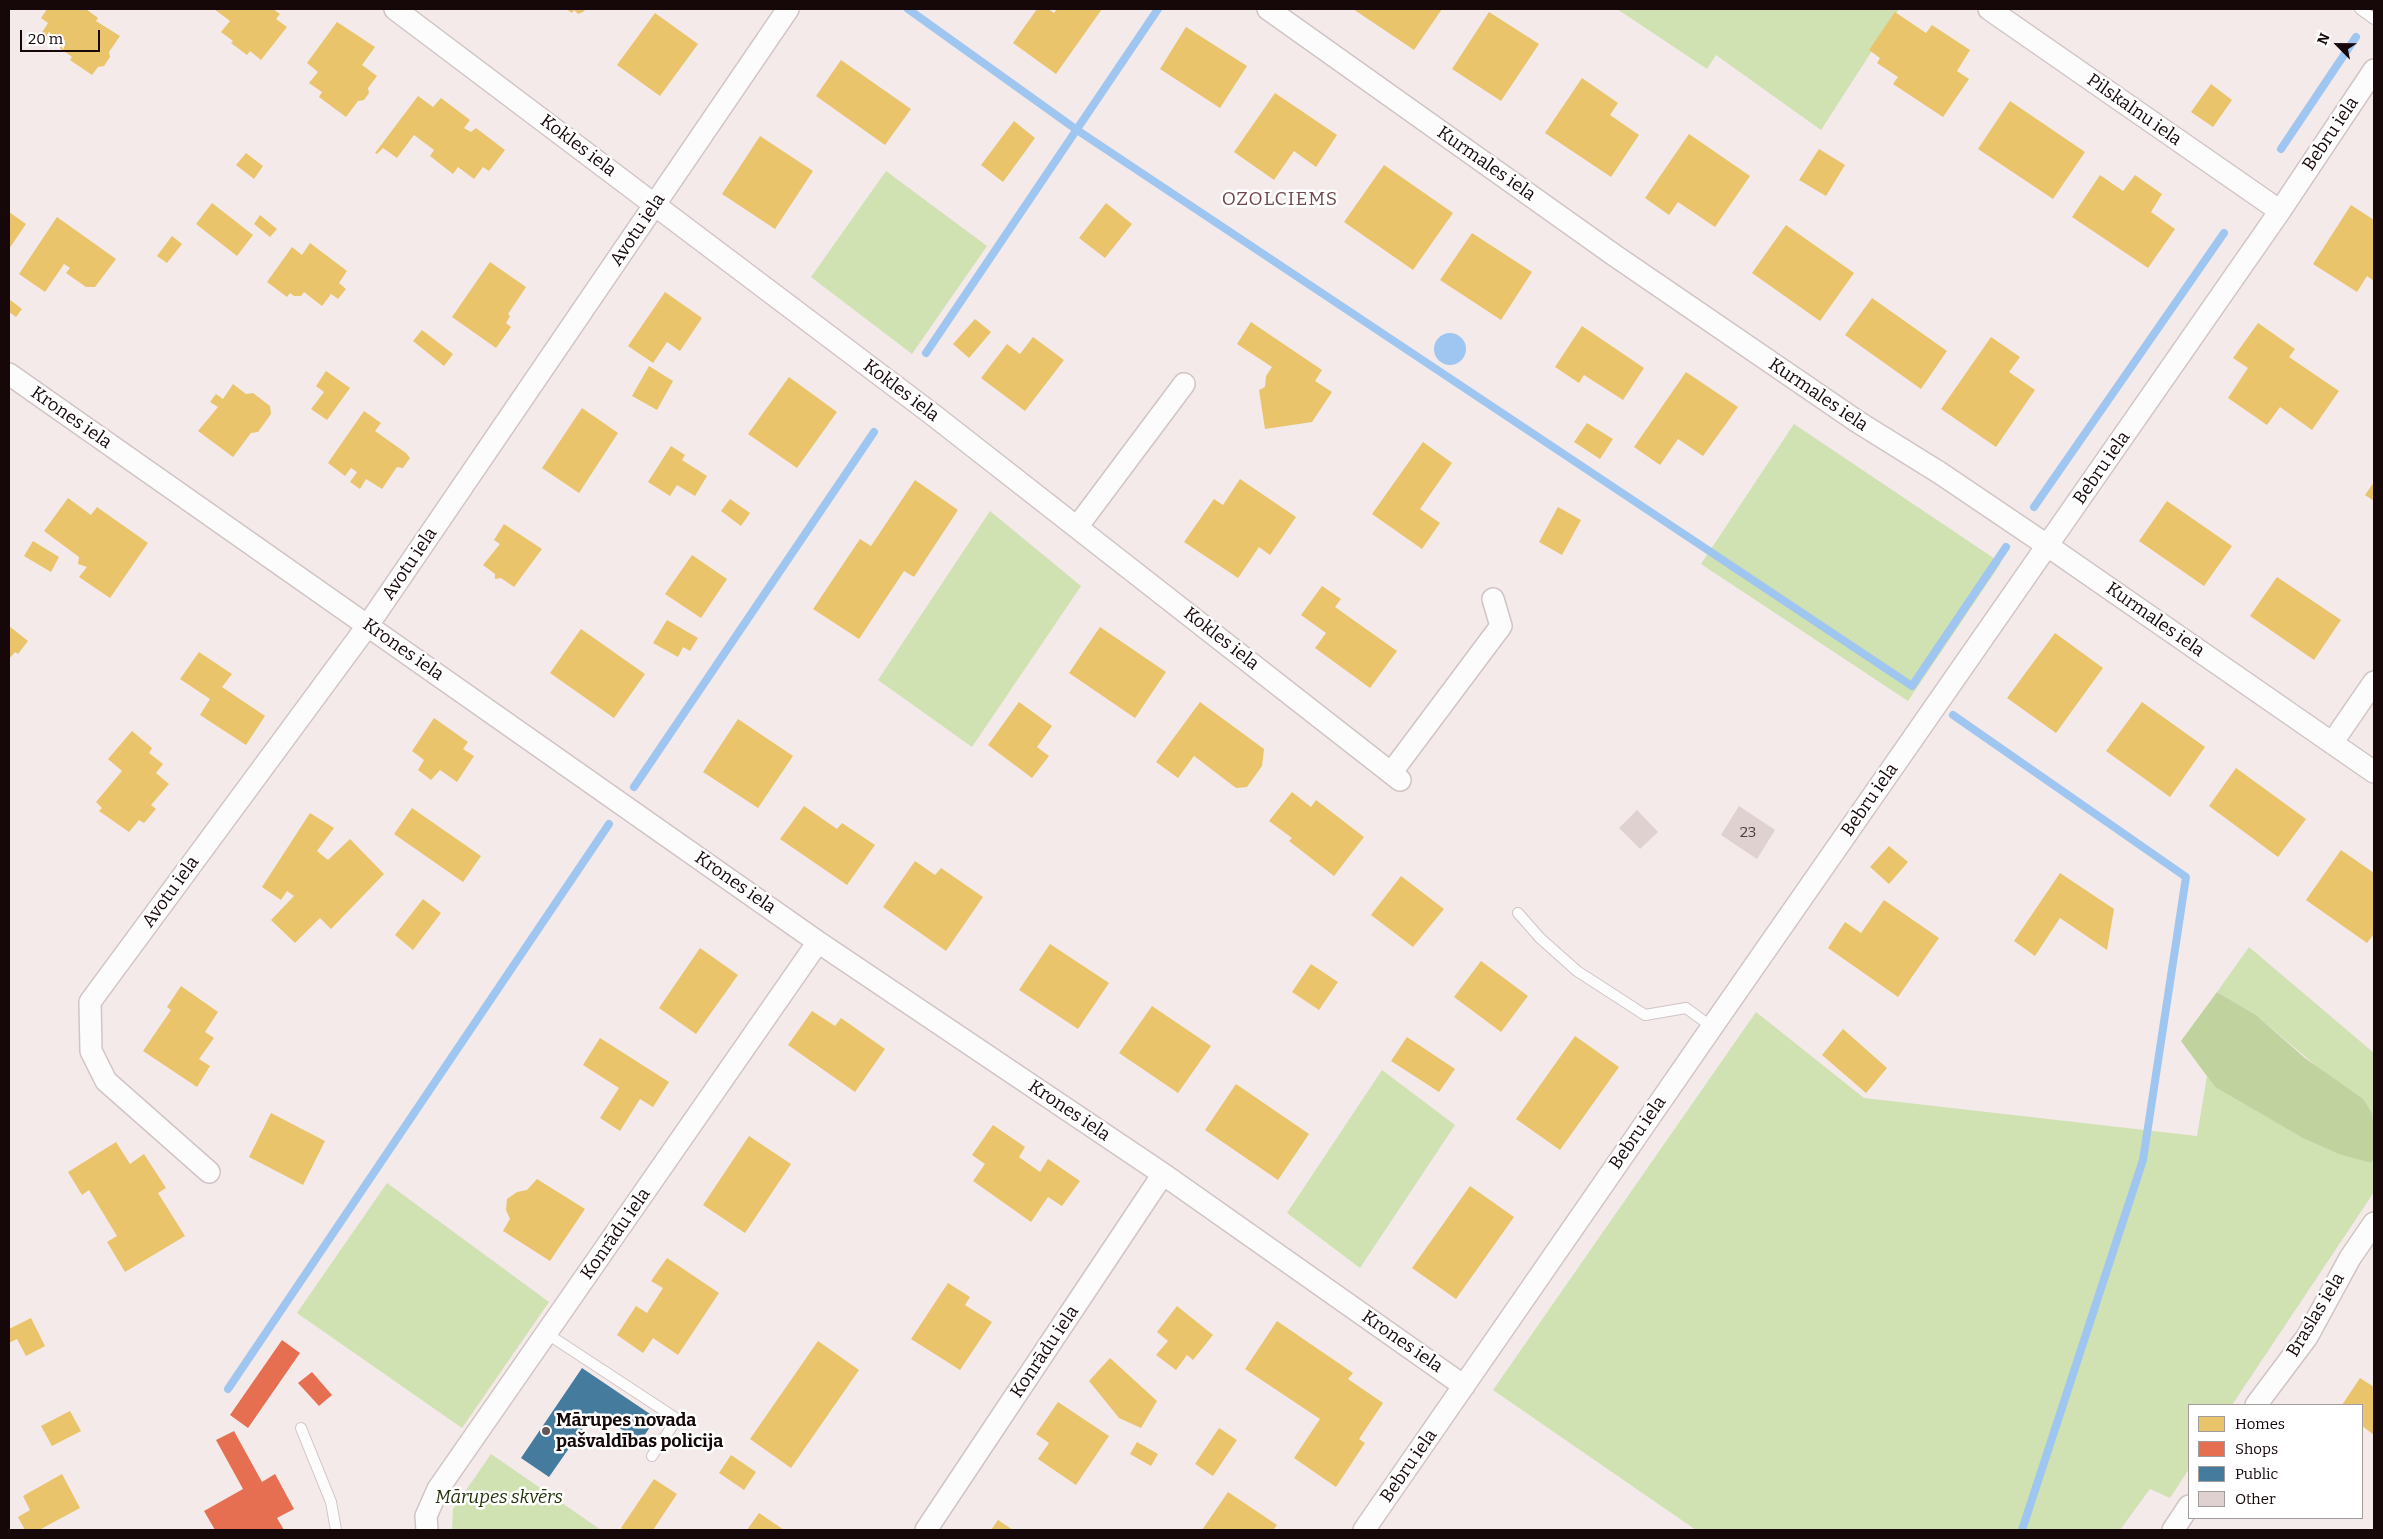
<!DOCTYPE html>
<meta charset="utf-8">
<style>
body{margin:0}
#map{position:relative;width:2383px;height:1539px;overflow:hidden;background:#f4eaea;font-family:Bitter,serif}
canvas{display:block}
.frame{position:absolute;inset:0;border:10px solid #160709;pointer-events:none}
.legend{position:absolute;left:2188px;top:1404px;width:175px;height:115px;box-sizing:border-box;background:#fff;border:1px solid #a29c9d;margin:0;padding:6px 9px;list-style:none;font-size:15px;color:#160709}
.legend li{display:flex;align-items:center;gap:10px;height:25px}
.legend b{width:25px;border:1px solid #a29c9d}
.north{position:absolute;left:2313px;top:20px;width:50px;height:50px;-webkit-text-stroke:4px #fff;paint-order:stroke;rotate:293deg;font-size:14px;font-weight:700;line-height:20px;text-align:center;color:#160709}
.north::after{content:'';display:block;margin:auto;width:18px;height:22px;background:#160709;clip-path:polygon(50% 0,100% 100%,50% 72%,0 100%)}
.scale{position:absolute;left:20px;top:30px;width:80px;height:22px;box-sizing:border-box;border:2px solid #160709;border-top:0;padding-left:6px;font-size:15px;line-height:18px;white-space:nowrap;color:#160709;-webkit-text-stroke:4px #fff;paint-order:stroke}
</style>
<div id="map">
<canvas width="2383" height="1539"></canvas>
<div class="frame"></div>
<ul class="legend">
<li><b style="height:14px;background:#e9c46a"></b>Homes</li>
<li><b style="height:14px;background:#e76f51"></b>Shops</li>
<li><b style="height:14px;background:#457b9d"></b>Public</li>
<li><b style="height:14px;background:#ded1cf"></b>Other</li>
</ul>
<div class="north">N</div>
<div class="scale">20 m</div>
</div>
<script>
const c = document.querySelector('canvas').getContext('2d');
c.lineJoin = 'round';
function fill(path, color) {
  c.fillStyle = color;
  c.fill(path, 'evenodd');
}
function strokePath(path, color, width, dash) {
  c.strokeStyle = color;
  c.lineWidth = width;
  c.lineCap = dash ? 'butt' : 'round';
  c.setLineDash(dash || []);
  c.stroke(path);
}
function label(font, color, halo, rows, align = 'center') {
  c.font = font + ' Bitter,serif';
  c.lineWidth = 5;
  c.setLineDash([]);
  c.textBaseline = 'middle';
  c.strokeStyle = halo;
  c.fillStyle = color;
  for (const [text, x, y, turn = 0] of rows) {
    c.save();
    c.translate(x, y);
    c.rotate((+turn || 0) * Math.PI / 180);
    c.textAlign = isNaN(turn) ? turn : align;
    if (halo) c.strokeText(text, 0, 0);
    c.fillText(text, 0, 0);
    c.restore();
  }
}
fill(new Path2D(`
 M 1617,9 L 1899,9 L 1821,130 L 1716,55 L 1707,69 Z
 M 886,171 L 987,246 L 912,354 L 811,277 Z
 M 1794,424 L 2001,563 L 1908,701 L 1701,564 Z
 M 990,511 L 1081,586 L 972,747 L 878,680 Z
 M 2249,947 L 2374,1053 L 2374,1129 L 2372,1113 L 2256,1015 L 2217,992 Z
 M 1756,1012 L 1864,1098 L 2197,1136 L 2207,1076 L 2215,1087 C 2269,1117 2311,1146 2371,1163 L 2374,1159 L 2374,1192 L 2232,1405 L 2189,1405 L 2189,1469 L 2170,1498 L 2150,1489 L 2120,1530 L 1696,1530 L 1493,1390 Z
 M 1382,1070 L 1455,1125 L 1360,1268 L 1287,1213 Z
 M 387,1183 L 549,1302 L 462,1428 L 297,1313 Z
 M 491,1454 L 601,1530 L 452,1530 L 453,1509 Z`), '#d0e1b2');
fill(new Path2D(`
 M 2217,992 L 2256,1015 L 2305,1058 L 2363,1099 L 2372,1113 L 2374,1129 L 2374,1159 L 2371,1163 L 2339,1154 L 2303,1138 L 2215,1087 L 2181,1041 Z`), '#c0d29e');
fill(new Path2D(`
 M1434 349a16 16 0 1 1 32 0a16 16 0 1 1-32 0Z`), '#9ec6f0');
fill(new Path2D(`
 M 47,9 L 86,9 L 98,18 L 96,21 L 120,36 L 109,52 L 110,57 L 104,66 L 98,67 L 92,75 L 70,60 L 72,57 L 41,34 L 48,23 L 41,18 Z
 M 214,9 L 273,9 L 280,14 L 276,19 L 287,27 L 261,60 L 250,51 L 247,55 L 231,43 L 233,41 L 221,32 L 230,21 Z
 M 566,9 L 586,9 L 583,12 L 578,14 L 574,10 L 572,13 Z
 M 1037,9 L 1048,9 L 1054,13 L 1057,9 L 1102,9 L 1056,74 L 1013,43 Z
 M 1353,9 L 1442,9 L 1414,50 Z
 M 1489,12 L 1539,44 L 1501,101 L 1452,69 Z
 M 1895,12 L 1926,33 L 1932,25 L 1970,50 L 1957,71 L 1969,79 L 1943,117 L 1893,84 L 1898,77 L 1877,63 L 1880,58 L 1869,50 Z
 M 655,13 L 698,44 L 660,96 L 617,65 Z
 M 337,22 L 375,47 L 362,65 L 377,76 L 368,88 L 369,93 L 364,100 L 358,101 L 346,117 L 319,97 L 322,92 L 309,83 L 318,72 L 307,63 Z
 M 1186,27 L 1247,66 L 1220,108 L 1160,69 Z
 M 841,60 L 911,109 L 885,145 L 816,96 Z
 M 1582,78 L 1618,103 L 1610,115 L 1639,135 L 1611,177 L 1545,133 Z
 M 2211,84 L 2232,100 L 2213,127 L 2191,112 Z
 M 1275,93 L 1337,135 L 1316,167 L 1294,151 L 1274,180 L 1234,152 Z
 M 418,96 L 433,107 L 441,98 L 470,120 L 464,128 L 471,132 L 476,128 L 505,150 L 489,171 L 483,167 L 474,179 L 458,167 L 453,174 L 430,156 L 434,150 L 414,135 L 397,158 L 383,148 L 377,154 L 375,153 Z
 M 2010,101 L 2085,152 L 2053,199 L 1978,149 Z
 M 1014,121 L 1035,138 L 1003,182 L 981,165 Z
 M 1689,134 L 1750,176 L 1715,227 L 1678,202 L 1669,215 L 1645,198 Z
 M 760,136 L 813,171 L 775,229 L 722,194 Z
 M 1819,149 L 1845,165 L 1826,196 L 1799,180 Z
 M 246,153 L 263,166 L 254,179 L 236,165 Z
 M 1384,165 L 1453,213 L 1413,270 L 1344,222 Z
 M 2100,175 L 2123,191 L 2135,175 L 2162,194 L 2151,212 L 2175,229 L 2148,268 L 2072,217 Z
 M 212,203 L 253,235 L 237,256 L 196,224 Z
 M 1106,203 L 1132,224 L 1105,258 L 1079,238 Z
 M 2351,205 L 2374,220 L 2374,281 L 2367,276 L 2357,292 L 2313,264 Z
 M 9,212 L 26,224 L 9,249 Z
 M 260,215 L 277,229 L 270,237 L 254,224 Z
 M 57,217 L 116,259 L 95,287 L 86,287 L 66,273 L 70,268 L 64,264 L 45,292 L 19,274 Z
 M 1786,225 L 1854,273 L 1820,321 L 1752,273 Z
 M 1472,233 L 1532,272 L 1501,320 L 1440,280 Z
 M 172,236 L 182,244 L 167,263 L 157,256 Z
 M 310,243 L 347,271 L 339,283 L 346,289 L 338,299 L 331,294 L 322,306 L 304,292 L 301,296 L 294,296 L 290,293 L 287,297 L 267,282 L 292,247 L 302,255 Z
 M 490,262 L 526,287 L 508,314 L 510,316 L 506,323 L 511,327 L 496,348 L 452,317 Z
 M 665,292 L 702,318 L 680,351 L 667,342 L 653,363 L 628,346 Z
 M 1872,298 L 1947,351 L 1921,389 L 1845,335 Z
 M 9,299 L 22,309 L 16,317 L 9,312 Z
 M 975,319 L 991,332 L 969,358 L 953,344 Z
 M 1251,322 L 1322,370 L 1315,381 L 1332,392 L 1312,422 L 1265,429 L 1259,390 L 1265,387 L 1266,376 L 1272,367 L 1237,344 Z
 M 2258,323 L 2295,349 L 2289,357 L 2339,391 L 2312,430 L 2280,407 L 2267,425 L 2228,398 L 2248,368 L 2233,358 Z
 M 1582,326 L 1644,368 L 1623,400 L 1584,375 L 1579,383 L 1555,367 Z
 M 422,330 L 453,354 L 444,366 L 413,341 Z
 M 1033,337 L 1064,360 L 1025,411 L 981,378 L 1007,344 L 1020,354 Z
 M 1991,337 L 2020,357 L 2009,372 L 2035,390 L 1996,447 L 1941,409 Z
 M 649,366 L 673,381 L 657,410 L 632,396 Z
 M 326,371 L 350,388 L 327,420 L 311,409 L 324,392 L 316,386 Z
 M 1686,372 L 1738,407 L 1703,456 L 1678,439 L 1660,465 L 1634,447 Z
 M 789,377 L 837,412 L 797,468 L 748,434 Z
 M 233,384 L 246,394 L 253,393 L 270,406 L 271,414 L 258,432 L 251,433 L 233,457 L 198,431 L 218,407 L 210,402 L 216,394 L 223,399 Z
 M 582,408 L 618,433 L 579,493 L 542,468 Z
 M 364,411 L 381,423 L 375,431 L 406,453 L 410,458 L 403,468 L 397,467 L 382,489 L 366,479 L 360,489 L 350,482 L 357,472 L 351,468 L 345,476 L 328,463 Z
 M 1587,423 L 1613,439 L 1600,459 L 1574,442 Z
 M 1423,442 L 1452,463 L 1420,509 L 1440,523 L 1422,549 L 1372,514 Z
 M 671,446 L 685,455 L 682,460 L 707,476 L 695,496 L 677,485 L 670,496 L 648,482 Z
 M 1240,479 L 1296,517 L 1270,555 L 1259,547 L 1238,578 L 1184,542 L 1214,499 L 1223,505 Z
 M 915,480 L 958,510 L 914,577 L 904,571 L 859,639 L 813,609 L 860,539 L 871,546 Z
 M 2374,482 L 2374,501 L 2365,495 Z
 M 68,498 L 91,515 L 97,507 L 148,543 L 110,598 L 79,577 L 87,567 L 78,564 L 79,557 L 44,531 Z
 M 730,499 L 750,513 L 741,526 L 721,511 Z
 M 2167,501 L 2232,546 L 2204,586 L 2139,541 Z
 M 1558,507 L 1581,520 L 1562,555 L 1539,542 Z
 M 504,524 L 542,549 L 514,587 L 501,578 L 495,579 L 495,574 L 483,565 L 500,544 L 494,540 Z
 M 33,541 L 59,557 L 51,572 L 24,556 Z
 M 692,555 L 727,579 L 701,618 L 665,594 Z
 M 2277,577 L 2341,620 L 2314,660 L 2250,616 Z
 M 1322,586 L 1341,599 L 1335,607 L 1397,651 L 1370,688 L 1315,648 L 1326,633 L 1301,615 Z
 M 667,620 L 698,638 L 690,651 L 683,647 L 678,657 L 653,643 Z
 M 9,626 L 28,641 L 18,654 L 15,652 L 9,659 Z
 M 1100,627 L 1166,672 L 1135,718 L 1069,673 Z
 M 581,629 L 645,674 L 614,718 L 550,673 Z
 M 2055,633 L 2103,668 L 2056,733 L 2007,698 Z
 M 199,652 L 232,674 L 222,687 L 265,716 L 246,745 L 200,715 L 210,699 L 180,679 Z
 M 1019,702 L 1052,726 L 1037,747 L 1049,756 L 1032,778 L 988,745 Z
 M 1200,702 L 1264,749 L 1262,766 L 1247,787 L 1236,788 L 1194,756 L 1178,778 L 1156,762 Z
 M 2142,702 L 2205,747 L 2170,797 L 2106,751 Z
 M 434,718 L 468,742 L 463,749 L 474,756 L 457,782 L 440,770 L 431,780 L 418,770 L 424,760 L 412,751 Z
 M 738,719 L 793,756 L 758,808 L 703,772 Z
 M 132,731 L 152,748 L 149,753 L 163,764 L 156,773 L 169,784 L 151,805 L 156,809 L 144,823 L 139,820 L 129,832 L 99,811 L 102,808 L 96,802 L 122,771 L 108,759 Z
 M 2236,768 L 2306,819 L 2278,857 L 2209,806 Z
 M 1292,792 L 1311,807 L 1316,800 L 1364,837 L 1334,876 L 1289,841 L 1292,838 L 1269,821 Z
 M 804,806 L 837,829 L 842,823 L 875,845 L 847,885 L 780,839 Z
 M 412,808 L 481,856 L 463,882 L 394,834 Z
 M 310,813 L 334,828 L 317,851 L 328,860 L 350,839 L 384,874 L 331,929 L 320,918 L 295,943 L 271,920 L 294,896 L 287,891 L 281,900 L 262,887 Z
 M 1889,846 L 1908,862 L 1889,884 L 1870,867 Z
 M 2341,850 L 2374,873 L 2374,934 L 2367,943 L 2306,900 Z
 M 915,861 L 935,875 L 941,868 L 983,897 L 946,951 L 883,907 Z
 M 2060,873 L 2114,909 L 2107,950 L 2060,918 L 2035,956 L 2014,941 Z
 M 1401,876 L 1444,909 L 1413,947 L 1371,915 Z
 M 423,899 L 441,913 L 413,950 L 395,935 Z
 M 1884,900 L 1939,938 L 1898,997 L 1828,948 L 1845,922 L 1861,933 Z
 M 1050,944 L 1109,983 L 1078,1029 L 1019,990 Z
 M 700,948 L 738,975 L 696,1034 L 659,1008 Z
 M 1481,961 L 1528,996 L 1501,1032 L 1454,997 Z
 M 1311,964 L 1338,982 L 1319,1010 L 1292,992 Z
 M 181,986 L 218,1012 L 205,1032 L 214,1038 L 199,1059 L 210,1066 L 197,1087 L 143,1051 L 171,1010 L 167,1007 Z
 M 1152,1006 L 1211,1046 L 1178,1093 L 1119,1053 Z
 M 812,1011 L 835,1026 L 841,1018 L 885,1049 L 855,1092 L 788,1045 Z
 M 1843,1029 L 1887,1068 L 1866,1093 L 1822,1055 Z
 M 1575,1036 L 1619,1067 L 1560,1150 L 1516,1119 Z
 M 1407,1037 L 1455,1069 L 1439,1092 L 1391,1061 Z
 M 600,1038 L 669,1082 L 653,1107 L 640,1099 L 620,1131 L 600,1118 L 619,1088 L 583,1065 Z
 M 1236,1084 L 1309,1134 L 1278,1180 L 1205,1130 Z
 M 271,1113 L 325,1141 L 303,1185 L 249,1157 Z
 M 993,1125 L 1025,1147 L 1019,1157 L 1040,1172 L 1048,1159 L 1080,1181 L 1062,1206 L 1048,1197 L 1031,1222 L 973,1181 L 985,1164 L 972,1155 Z
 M 749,1136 L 791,1164 L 745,1233 L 703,1205 Z
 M 116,1142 L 130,1164 L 144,1154 L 166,1188 L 158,1193 L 185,1236 L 125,1272 L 107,1242 L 117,1236 L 89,1190 L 82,1195 L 68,1172 Z
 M 537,1179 L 585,1209 L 550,1261 L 503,1231 L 510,1219 L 506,1210 L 507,1199 L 517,1192 L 527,1190 Z
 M 1470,1186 L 1514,1217 L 1456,1299 L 1412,1268 Z
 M 667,1258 L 719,1293 L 678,1355 L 653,1338 L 643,1353 L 617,1335 L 636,1306 L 647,1313 L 663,1288 L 651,1281 Z
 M 948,1283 L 970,1297 L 965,1305 L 992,1322 L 960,1370 L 911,1339 Z
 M 1177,1306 L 1213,1335 L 1193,1360 L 1187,1355 L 1176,1370 L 1156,1355 L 1168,1341 L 1157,1332 Z
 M 31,1318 L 45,1346 L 26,1356 L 17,1339 L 9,1343 L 9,1329 Z
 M 1277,1321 L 1353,1373 L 1348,1379 L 1383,1403 L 1359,1439 L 1365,1443 L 1336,1487 L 1294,1458 L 1320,1419 L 1245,1369 Z
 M 818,1341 L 859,1370 L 791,1468 L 750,1439 Z
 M 1110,1358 L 1157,1401 L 1141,1428 L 1119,1418 L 1089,1381 Z
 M 2360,1378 L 2374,1387 L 2374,1435 L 2362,1426 L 2362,1405 L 2342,1405 Z
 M 1058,1402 L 1109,1436 L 1076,1485 L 1038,1459 L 1049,1443 L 1036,1434 Z
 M 70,1411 L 81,1431 L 52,1446 L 41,1426 Z
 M 1219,1428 L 1237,1440 L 1213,1476 L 1195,1464 Z
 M 1137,1442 L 1158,1454 L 1151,1466 L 1130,1454 Z
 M 731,1455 L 756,1472 L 744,1490 L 719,1473 Z
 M 62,1474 L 80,1508 L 39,1530 L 25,1530 L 18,1517 L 30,1510 L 23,1496 Z
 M 654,1479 L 677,1494 L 653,1530 L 624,1530 L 621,1528 Z
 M 1228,1492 L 1277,1525 L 1273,1530 L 1202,1530 Z
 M 759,1513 L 784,1530 L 747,1530 Z
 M 998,1520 L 1013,1530 L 991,1530 Z`), '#e9c46a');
fill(new Path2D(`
 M 282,1340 L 300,1353 L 248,1428 L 230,1415 Z
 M 312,1372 L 332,1395 L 319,1406 L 298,1383 Z
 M 234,1431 L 262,1482 L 275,1474 L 294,1509 L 277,1518 L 284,1530 L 215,1530 L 204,1511 L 243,1489 L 216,1440 Z`), '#e76f51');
fill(new Path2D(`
 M 582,1368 L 656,1418 L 640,1442 L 595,1411 L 549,1477 L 521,1458 Z`), '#457b9d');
strokePath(new Path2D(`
 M 908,9 L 1077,130 L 1912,686 L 2006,547
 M 2281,149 L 2356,37
 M 926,353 L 1158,9
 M 2034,507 L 2224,233
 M 1953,715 L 2186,877 L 2143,1160 L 2022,1530
 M 634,787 L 874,432
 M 228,1389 L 609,824`), '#9ec6f0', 8);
fill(new Path2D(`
 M 1739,806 L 1775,830 L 1757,859 L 1721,835 Z
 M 1637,810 L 1658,832 L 1640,849 L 1619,828 Z`), '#ded1cf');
const lane = new Path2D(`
 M 2360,9 L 2374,19
 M 1518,913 L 1540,938 L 1577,971 L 1645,1015 L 1686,1008 L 1712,1027
 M 546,1333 L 677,1419 L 652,1456
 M 301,1428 L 331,1502 L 336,1530`);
const street = new Path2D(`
 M 395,9 L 932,414 L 1400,780
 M 1268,9 L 1614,255 L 1858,422 L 1940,473 L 2048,546 L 2374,772
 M 1989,9 L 2280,211
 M 9,374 L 818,942 L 1163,1174 L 1464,1386
 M 1077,527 L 1184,384
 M 2332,743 L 2374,682
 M 1391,773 L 1501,626 L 1493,599
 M 209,1172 L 106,1081 L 91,1051 L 90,1002 L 368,625 L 788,9
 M 2256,1405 L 2307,1337 L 2350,1258 L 2374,1223
 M 427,1530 L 426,1516 L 438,1489 L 818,942
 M 926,1530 L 1163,1174
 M 1364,1530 L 1712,1027 L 2280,211 L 2374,70
 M 2173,1530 L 2189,1506`);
strokePath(lane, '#d1c4c5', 12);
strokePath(street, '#d1c4c5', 24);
strokePath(lane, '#fdfcfc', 10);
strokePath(street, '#fdfcfc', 21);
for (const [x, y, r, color] of [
 [546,1431,5,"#645658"]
]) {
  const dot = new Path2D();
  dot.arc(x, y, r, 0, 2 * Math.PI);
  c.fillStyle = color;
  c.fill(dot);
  strokePath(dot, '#fff', 2);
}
label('15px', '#4b3d3e', null, [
 ["23",1748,833]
]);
label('18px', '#160709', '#fff', [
 ["Pilskalnu iela",2134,110,35],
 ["Bebru iela",2331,134,-56],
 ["Kokles iela",578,146,37],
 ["Kurmales iela",1486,164,35],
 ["Avotu iela",638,230,-56],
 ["Kokles iela",901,391,37],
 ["Kurmales iela",1818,395,34],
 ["Krones iela",71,418,35],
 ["Bebru iela",2102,468,-55],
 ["Avotu iela",410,564,-56],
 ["Kurmales iela",2155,620,35],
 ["Kokles iela",1221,639,38],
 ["Krones iela",403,650,35],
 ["Bebru iela",1870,800,-55],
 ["Krones iela",735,883,35],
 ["Avotu iela",171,892,-54],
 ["Krones iela",1069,1111,34],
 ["Bebru iela",1638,1133,-55],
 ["Konrādu iela",616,1234,-55],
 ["Braslas iela",2316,1315,-59],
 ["Krones iela",1402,1342,35],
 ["Konrādu iela",1045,1352,-56],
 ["Bebru iela",1409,1466,-55]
]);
label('bold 18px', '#160709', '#fff', [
 ["Mārupes novada",556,1421],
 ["pašvaldības policija",556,1442]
], 'left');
label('italic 18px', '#23330b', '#fff', [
 ["Mārupes skvērs",499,1498]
]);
c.letterSpacing = '1px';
label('19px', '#70484e', '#fff', [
 ["OZOLCIEMS",1280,200]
]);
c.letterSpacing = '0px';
</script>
